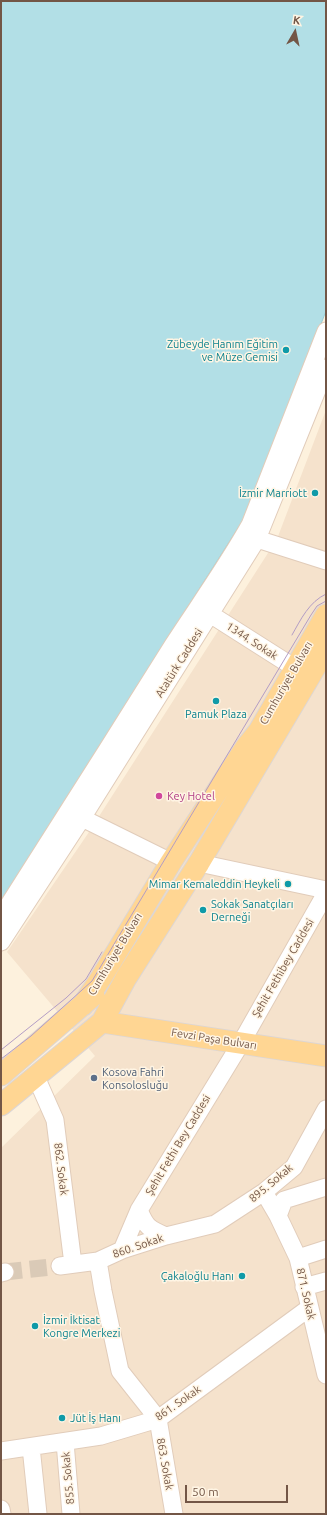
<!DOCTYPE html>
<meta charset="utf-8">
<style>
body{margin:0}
#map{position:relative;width:327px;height:1515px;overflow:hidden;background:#fdf1dd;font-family:Ubuntu,sans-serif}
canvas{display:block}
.frame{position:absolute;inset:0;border:2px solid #735646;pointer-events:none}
.north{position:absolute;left:275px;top:12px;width:40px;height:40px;-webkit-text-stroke:3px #fff5e4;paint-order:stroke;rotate:9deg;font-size:11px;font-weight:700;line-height:16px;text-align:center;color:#735646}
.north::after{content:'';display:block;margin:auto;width:14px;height:18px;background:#735646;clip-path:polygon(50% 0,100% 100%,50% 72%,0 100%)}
.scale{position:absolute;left:185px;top:1485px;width:103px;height:18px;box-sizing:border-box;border:2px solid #735646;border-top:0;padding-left:5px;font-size:12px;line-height:14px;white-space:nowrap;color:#735646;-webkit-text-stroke:3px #fff5e4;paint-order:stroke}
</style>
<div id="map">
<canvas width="327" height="1515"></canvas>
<div class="frame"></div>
<div class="north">K</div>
<div class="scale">50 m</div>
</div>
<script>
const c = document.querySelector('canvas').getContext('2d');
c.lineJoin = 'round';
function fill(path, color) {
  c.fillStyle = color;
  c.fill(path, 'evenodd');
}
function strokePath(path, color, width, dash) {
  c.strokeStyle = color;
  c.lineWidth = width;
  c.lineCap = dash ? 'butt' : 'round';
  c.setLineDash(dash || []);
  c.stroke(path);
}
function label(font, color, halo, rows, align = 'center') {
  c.font = font + ' Ubuntu,sans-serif';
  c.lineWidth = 3;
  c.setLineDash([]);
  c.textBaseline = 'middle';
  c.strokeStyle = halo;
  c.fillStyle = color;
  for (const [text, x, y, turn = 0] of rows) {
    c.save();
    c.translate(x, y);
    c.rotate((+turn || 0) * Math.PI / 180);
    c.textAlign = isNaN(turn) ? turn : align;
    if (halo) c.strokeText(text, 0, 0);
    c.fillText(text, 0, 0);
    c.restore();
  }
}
fill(new Path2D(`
 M 326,410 L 326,1514 L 1,1514 L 1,1148 L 95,1056 L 7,952 L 87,835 L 277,539 Z`), '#f5e2cc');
const water = new Path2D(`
 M 1,1 L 326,1 L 326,311 L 247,514 L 131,696 L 1,914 Z`);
fill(water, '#b2dfe6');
strokePath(water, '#98ced8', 1);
strokePath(new Path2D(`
 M 5,1272 L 60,1266`), '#dacab7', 17, [17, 8]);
const minor = new Path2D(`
 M 257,539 L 326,561
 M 210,614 L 295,668
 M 82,818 L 171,862
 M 199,863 L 326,890
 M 1,917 C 59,826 116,736 173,645 C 199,605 227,566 250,525 L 326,331
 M 1,942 L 82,818 L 257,539 L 326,368
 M 36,1077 L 55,1120 L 73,1264
 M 264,1192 L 278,1216 L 298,1258 L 326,1375
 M 139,1210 C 146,1227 149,1229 166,1236
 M 278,1216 L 284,1200 L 326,1187
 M 122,1250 L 139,1210 L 241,1043 L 326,893
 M 298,1258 L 326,1249
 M 98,1261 L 103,1291 L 120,1371 L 158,1419 L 174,1514
 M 60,1266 L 98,1261 L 122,1250 L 166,1236 L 215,1224 L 264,1192 L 294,1167 L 326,1109
 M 1,1273 L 5,1272
 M 304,1287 L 326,1281
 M 65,1442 L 71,1514
 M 31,1447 L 38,1514
 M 1,1451 L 101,1436 L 158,1419 L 309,1308
 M 1,1509 L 2,1514`);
const major = new Path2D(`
 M 83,1005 L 101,978 L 171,862 L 246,747 L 259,731 L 326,615
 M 102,1022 L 326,1056
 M 1,1075 L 94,995
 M 1,1105 L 102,1022 L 126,978 L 199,863 L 326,649`);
strokePath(minor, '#e1ccba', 19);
strokePath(major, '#ddd6d3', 23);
strokePath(minor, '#fff', 17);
strokePath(major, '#ffd693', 21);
strokePath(new Path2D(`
 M 292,635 C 301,619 309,602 326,594
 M 1,1050 L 66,998 L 86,979 L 102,952
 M 1,1059 L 31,1036 L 92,981 L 311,615 L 317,606 L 326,601`), '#b39dc5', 1);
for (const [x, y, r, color] of [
 [286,350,4,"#0f9aa8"],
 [315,493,4,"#0f9aa8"],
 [216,701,4,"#0f9aa8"],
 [159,796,4,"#d1479c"],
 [288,884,4,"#0f9aa8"],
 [203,910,4,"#0f9aa8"],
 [94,1078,4,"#5c6f8a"],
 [242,1276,4,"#0f9aa8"],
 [35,1326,4,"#0f9aa8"],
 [62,1418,4,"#0f9aa8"]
]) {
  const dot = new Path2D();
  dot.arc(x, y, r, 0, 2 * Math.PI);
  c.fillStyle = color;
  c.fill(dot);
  strokePath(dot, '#fff5e4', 1.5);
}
label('11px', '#0d838f', '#fff5e4', [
 ["Zübeyde Hanım Eğitim",278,344],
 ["ve Müze Gemisi",278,357],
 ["İzmir Marriott",307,493],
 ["Pamuk Plaza",216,714,"center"],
 ["Mimar Kemaleddin Heykeli",280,884],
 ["Sokak Sanatçıları",211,904,"left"],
 ["Derneği",211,917,"left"],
 ["Çakaloğlu Hanı",234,1276],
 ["İzmir İktisat",43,1320,"left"],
 ["Kongre Merkezi",43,1333,"left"],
 ["Jüt İş Hanı",70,1418,"left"]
], 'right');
label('11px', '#735646', '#fff5e4', [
 ["1344. Sokak",252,641,33],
 ["Atatürk Caddesi",179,663,-58],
 ["Cumhuriyet Bulvarı",286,683,-60],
 ["Cumhuriyet Bulvarı",115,954,-59],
 ["Şehit Fethibey Caddesi",283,968,-60],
 ["Fevzi Paşa Bulvarı",214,1039,9],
 ["Şehit Fethi Bey Caddesi",178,1145,-59],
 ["862. Sokak",61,1169,83],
 ["895. Sokak",271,1183,-40],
 ["860. Sokak",138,1246,-19],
 ["871. Sokak",306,1294,77],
 ["861. Sokak",178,1403,-35],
 ["863. Sokak",165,1464,80],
 ["855. Sokak",68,1478,-95]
]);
label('11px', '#b23c85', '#fff5e4', [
 ["Key Hotel",167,796]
], 'left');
label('11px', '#4e5e75', '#fff5e4', [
 ["Kosova Fahri",102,1072],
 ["Konsolosluğu",102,1085]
], 'left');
</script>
